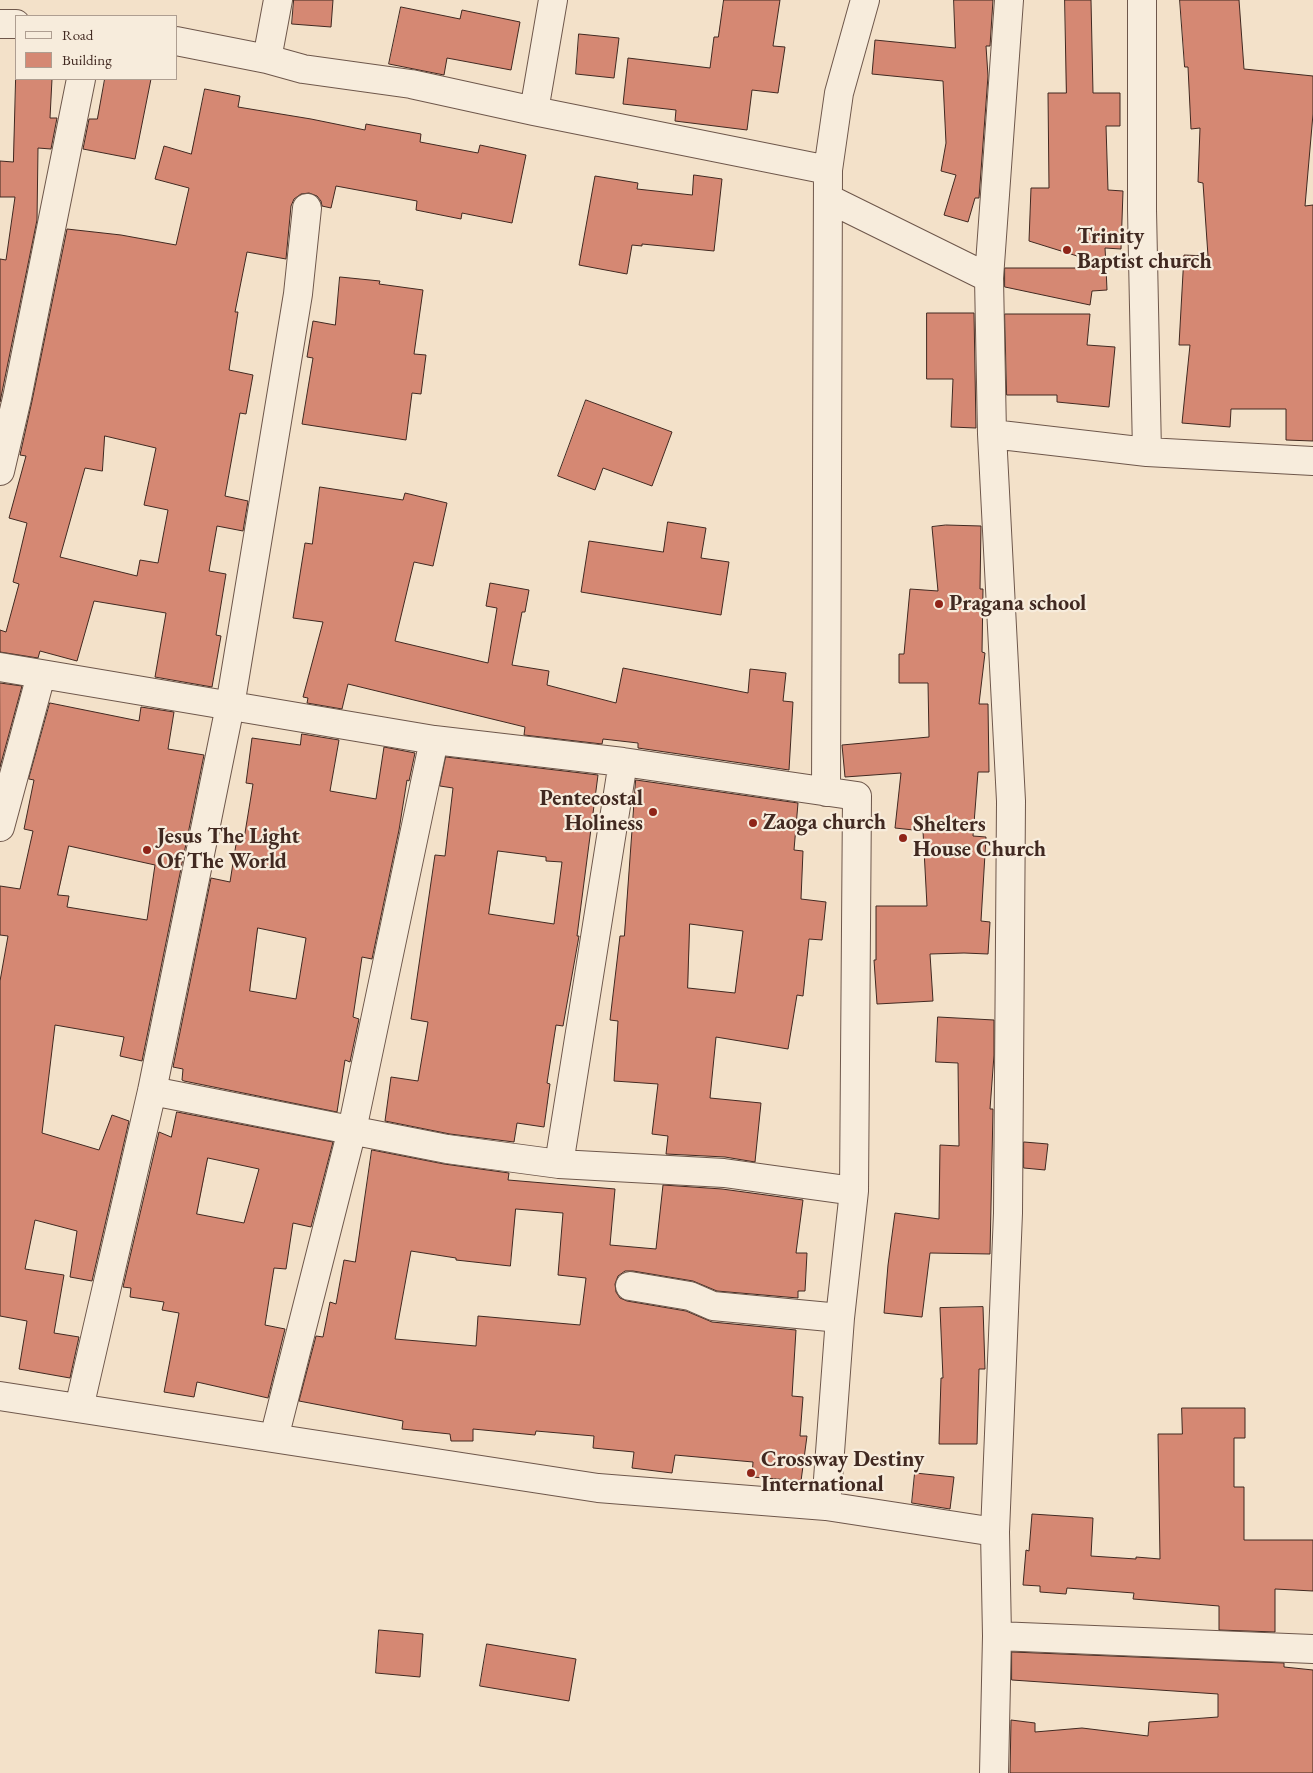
<!DOCTYPE html>
<style>
body{margin:0}
#map{position:relative;width:1313px;height:1773px;overflow:hidden;background:#f3e1c9;font-family:"EB Garamond",serif}
canvas{display:block}
.legend{position:absolute;left:15px;top:15px;width:162px;height:65px;box-sizing:border-box;background:#f7ecdc;border:1px solid #ae9e91;margin:0;padding:6px 9px;list-style:none;font-size:15px;color:#412921}
.legend li{display:flex;align-items:center;gap:10px;height:25px}
.legend b{width:25px;border:1px solid #ae9e91}
</style>
<div id="map">
<canvas width="1313" height="1773"></canvas>
<ul class="legend">
<li><b style="height:6px;background:#f7ecdc"></b>Road</li>
<li><b style="height:14px;background:#d58873"></b>Building</li>
</ul>
</div>
<script>
const c = document.querySelector('canvas').getContext('2d');
c.lineJoin = 'round';
function fill(path, color) {
  c.fillStyle = color;
  c.fill(path, 'evenodd');
}
function strokePath(path, color, width, dash) {
  c.strokeStyle = color;
  c.lineWidth = width;
  c.lineCap = dash ? 'butt' : 'round';
  c.setLineDash(dash || []);
  c.stroke(path);
}
function label(font, color, halo, rows, align = 'center') {
  c.font = font + ' "EB Garamond",serif';
  c.lineWidth = 4.5;
  c.setLineDash([]);
  c.textBaseline = 'middle';
  c.strokeStyle = halo;
  c.fillStyle = color;
  for (const [text, x, y, turn = 0] of rows) {
    c.save();
    c.translate(x, y);
    c.rotate((+turn || 0) * Math.PI / 180);
    c.textAlign = isNaN(turn) ? turn : align;
    if (halo) c.strokeText(text, 0, 0);
    c.fillText(text, 0, 0);
    c.restore();
  }
}
const building = new Path2D(`
 M 294,0 L 333,0 L 331,27 L 292,24 Z
 M 724,0 L 780,0 L 773,46 L 785,47 L 778,93 L 752,90 L 747,130 L 675,121 L 676,110 L 623,104 L 628,58 L 710,68 L 714,37 L 718,37 Z
 M 954,0 L 993,0 L 990,46 L 986,46 L 988,76 L 979,198 L 975,198 L 968,222 L 944,215 L 956,175 L 941,171 L 946,143 L 943,81 L 872,74 L 875,40 L 955,48 Z
 M 1065,0 L 1091,0 L 1093,93 L 1120,93 L 1120,126 L 1106,126 L 1108,190 L 1123,191 L 1121,249 L 1105,248 L 1106,265 L 1029,241 L 1031,188 L 1049,188 L 1048,93 L 1066,93 Z
 M 1180,0 L 1239,0 L 1244,69 L 1313,76 L 1313,114 L 1305,206 L 1313,205 L 1313,441 L 1286,440 L 1286,409 L 1231,409 L 1230,427 L 1182,423 L 1190,345 L 1179,345 L 1184,255 L 1208,256 L 1203,183 L 1198,182 L 1200,128 L 1191,129 L 1188,67 L 1185,67 Z
 M 401,7 L 460,19 L 462,10 L 520,22 L 511,70 L 447,58 L 444,75 L 389,64 Z
 M 579,34 L 619,38 L 614,78 L 576,74 Z
 M 16,79 L 52,79 L 50,118 L 57,118 L 51,149 L 38,148 L 37,220 L 0,402 L 0,259 L 6,260 L 15,197 L 0,197 L 0,161 L 13,162 Z
 M 105,79 L 151,79 L 135,159 L 83,149 L 89,119 L 97,119 Z
 M 205,89 L 240,96 L 238,107 L 311,119 L 365,130 L 366,124 L 421,134 L 420,142 L 478,153 L 480,145 L 526,155 L 512,223 L 462,213 L 461,219 L 416,210 L 417,201 L 336,186 L 331,208 L 322,206 L 321,201 L 317,196 L 309,193 L 301,194 L 294,199 L 291,206 L 286,259 L 247,252 L 235,312 L 238,312 L 229,370 L 253,375 L 246,414 L 240,413 L 225,496 L 248,501 L 243,531 L 217,526 L 209,571 L 226,574 L 216,635 L 221,636 L 212,687 L 155,677 L 166,613 L 94,601 L 77,661 L 40,651 L 38,658 L 0,652 L 0,630 L 6,632 L 19,584 L 13,582 L 27,523 L 9,518 L 26,456 L 20,455 L 32,401 L 67,229 L 121,235 L 176,245 L 189,188 L 155,179 L 164,146 L 191,154 ZM 105,436 L 156,448 L 144,505 L 168,510 L 158,563 L 140,560 L 137,576 L 60,557 L 85,468 L 102,471 Z
 M 694,175 L 722,179 L 714,251 L 642,244 L 642,246 L 632,245 L 627,274 L 579,265 L 595,176 L 638,183 L 637,189 L 692,195 Z
 M 1005,268 L 1106,268 L 1107,290 L 1092,291 L 1090,305 L 1005,287 Z
 M 340,277 L 380,281 L 379,284 L 423,290 L 414,354 L 426,355 L 421,394 L 412,393 L 406,440 L 302,424 L 313,358 L 307,357 L 313,321 L 335,325 Z
 M 927,313 L 974,313 L 976,428 L 951,427 L 953,379 L 927,379 Z
 M 1005,314 L 1090,314 L 1087,345 L 1115,347 L 1109,407 L 1057,402 L 1057,395 L 1007,395 Z
 M 586,400 L 672,432 L 652,486 L 603,468 L 595,490 L 558,476 Z
 M 320,487 L 403,500 L 405,493 L 447,503 L 433,566 L 414,562 L 395,641 L 488,663 L 497,608 L 486,606 L 490,583 L 529,590 L 525,612 L 522,612 L 512,665 L 549,671 L 547,685 L 616,703 L 623,668 L 748,693 L 750,669 L 786,673 L 783,701 L 793,702 L 789,770 L 638,748 L 638,743 L 603,739 L 602,744 L 524,735 L 525,727 L 348,684 L 342,709 L 307,703 L 308,698 L 303,697 L 323,622 L 293,618 L 305,543 L 312,544 Z
 M 668,522 L 706,528 L 701,558 L 729,562 L 721,615 L 581,592 L 589,541 L 663,552 Z
 M 946,525 L 981,526 L 980,589 L 983,589 L 982,652 L 985,653 L 979,704 L 988,704 L 989,772 L 978,772 L 973,836 L 986,837 L 981,921 L 990,922 L 988,954 L 964,953 L 930,954 L 933,1001 L 877,1004 L 874,960 L 876,960 L 876,906 L 927,906 L 923,831 L 895,828 L 901,773 L 845,777 L 842,745 L 929,737 L 928,683 L 899,683 L 899,654 L 904,654 L 910,589 L 938,591 L 932,527 Z
 M 0,683 L 22,686 L 0,767 Z
 M 50,703 L 139,721 L 141,707 L 174,712 L 168,749 L 204,755 L 142,1061 L 120,1056 L 124,1037 L 55,1025 L 42,1133 L 99,1150 L 112,1115 L 129,1121 L 92,1281 L 70,1277 L 77,1231 L 35,1220 L 25,1269 L 64,1275 L 54,1333 L 79,1337 L 70,1378 L 19,1369 L 27,1321 L 0,1316 L 0,981 L 8,936 L 0,935 L 0,886 L 20,889 L 33,831 L 24,829 L 34,780 L 29,779 ZM 69,846 L 155,865 L 147,920 L 67,907 L 69,896 L 58,895 Z
 M 302,734 L 339,740 L 330,791 L 376,799 L 384,747 L 415,753 L 409,781 L 407,780 L 399,830 L 372,959 L 362,957 L 353,1017 L 359,1019 L 350,1062 L 345,1060 L 337,1112 L 184,1081 L 182,1080 L 183,1069 L 173,1067 L 211,878 L 230,882 L 237,838 L 244,839 L 253,784 L 246,783 L 252,738 L 300,745 ZM 258,928 L 306,938 L 296,999 L 250,991 Z
 M 446,757 L 598,775 L 577,936 L 579,936 L 563,1026 L 556,1025 L 547,1083 L 550,1084 L 544,1127 L 517,1123 L 514,1142 L 450,1134 L 385,1121 L 391,1077 L 418,1081 L 428,1022 L 411,1019 L 435,855 L 445,856 L 453,788 L 440,786 ZM 498,851 L 546,857 L 546,861 L 562,862 L 554,924 L 489,914 Z
 M 636,780 L 798,803 L 794,850 L 803,851 L 801,899 L 826,902 L 822,940 L 809,939 L 803,996 L 797,995 L 788,1049 L 716,1037 L 710,1098 L 761,1103 L 755,1162 L 725,1157 L 666,1154 L 668,1136 L 652,1134 L 658,1084 L 614,1081 L 618,1021 L 610,1020 L 620,936 L 624,936 ZM 690,924 L 743,931 L 735,993 L 688,988 Z
 M 938,1017 L 994,1020 L 994,1055 L 990,1109 L 993,1109 L 990,1254 L 930,1253 L 922,1317 L 884,1313 L 888,1265 L 895,1213 L 939,1219 L 940,1145 L 959,1146 L 958,1063 L 936,1062 Z
 M 177,1112 L 333,1142 L 311,1227 L 293,1223 L 286,1269 L 274,1268 L 265,1325 L 285,1329 L 268,1398 L 197,1382 L 194,1397 L 164,1392 L 179,1313 L 162,1310 L 164,1302 L 130,1297 L 131,1288 L 123,1287 L 159,1132 L 171,1137 ZM 208,1158 L 259,1169 L 244,1223 L 197,1214 Z
 M 1024,1142 L 1048,1144 L 1045,1170 L 1024,1168 Z
 M 372,1150 L 444,1164 L 509,1173 L 508,1180 L 615,1189 L 610,1245 L 656,1249 L 663,1185 L 722,1189 L 803,1200 L 796,1253 L 807,1253 L 805,1291 L 798,1291 L 798,1298 L 717,1291 L 693,1281 L 633,1271 L 625,1271 L 618,1276 L 615,1284 L 616,1292 L 620,1298 L 627,1301 L 686,1311 L 712,1322 L 796,1330 L 792,1396 L 803,1397 L 800,1436 L 807,1436 L 801,1481 L 752,1477 L 753,1462 L 675,1455 L 672,1473 L 632,1468 L 634,1452 L 593,1448 L 594,1436 L 536,1431 L 535,1435 L 473,1429 L 473,1441 L 451,1441 L 450,1434 L 402,1429 L 403,1421 L 299,1401 L 316,1336 L 323,1337 L 330,1302 L 336,1304 L 344,1260 L 355,1262 ZM 516,1209 L 563,1213 L 558,1275 L 586,1278 L 580,1325 L 478,1316 L 476,1346 L 395,1339 L 411,1251 L 456,1258 L 456,1260 L 510,1266 Z
 M 983,1307 L 985,1369 L 979,1369 L 977,1444 L 939,1444 L 941,1378 L 943,1378 L 940,1308 Z
 M 1182,1408 L 1245,1408 L 1245,1438 L 1234,1438 L 1234,1487 L 1244,1487 L 1244,1540 L 1313,1540 L 1313,1591 L 1275,1589 L 1275,1632 L 1219,1630 L 1219,1606 L 1133,1599 L 1134,1593 L 1067,1588 L 1066,1594 L 1040,1592 L 1040,1586 L 1023,1585 L 1026,1550 L 1029,1551 L 1032,1514 L 1093,1518 L 1091,1556 L 1136,1559 L 1136,1557 L 1160,1559 L 1158,1434 L 1182,1434 Z
 M 915,1473 L 954,1477 L 950,1509 L 912,1503 Z
 M 379,1630 L 423,1634 L 420,1677 L 376,1673 Z
 M 487,1644 L 576,1659 L 569,1701 L 480,1686 Z
 M 1012,1652 L 1284,1663 L 1284,1667 L 1313,1670 L 1313,1773 L 1010,1773 L 1011,1720 L 1035,1723 L 1035,1732 L 1082,1728 L 1148,1736 L 1149,1722 L 1218,1717 L 1218,1694 L 1012,1680 Z`);
fill(building, '#d58873');
strokePath(building, '#412921', 1);
const street = new Path2D(`
 M 1142,0 L 1142,210 L 1147,452
 M 0,24 L 16,24
 M 176,41 L 267,59 L 303,69 L 411,84 L 534,111 L 828,170
 M 267,59 L 278,0
 M 534,111 L 553,0
 M 829,199 L 989,278
 M 992,434 L 1147,452 L 1313,461
 M 0,471 L 17,398 L 81,79
 M 0,667 L 434,740 L 623,762 L 857,796 L 854,1191 L 840,1318 L 826,1506
 M 826,792 L 828,170 L 839,93 L 865,0
 M 0,827 L 41,675
 M 152,1091 L 447,1149 L 559,1164 L 724,1173 L 854,1191
 M 559,1164 L 623,762
 M 630,1286 L 690,1296 L 713,1306 L 840,1318
 M 0,1396 L 598,1488 L 826,1506 L 995,1532
 M 79,1408 L 152,1091 L 230,706 L 298,294 L 307,208
 M 274,1438 L 352,1130 L 434,740
 M 997,1636 L 1313,1649
 M 994,1773 L 997,1636 L 995,1532 L 1008,1213 L 1011,801 L 992,434 L 989,278 L 1009,0`);
strokePath(street, '#6e574b', 30);
strokePath(street, '#f7ecdc', 28);
for (const [x, y, r, color] of [
 [1067,250,5,"#8f2418"],
 [939,604,5,"#8f2418"],
 [653,812,5,"#8f2418"],
 [753,823,5,"#8f2418"],
 [903,838,5,"#8f2418"],
 [147,850,5,"#8f2418"],
 [751,1473,5,"#8f2418"]
]) {
  const dot = new Path2D();
  dot.arc(x, y, r, 0, 2 * Math.PI);
  c.fillStyle = color;
  c.fill(dot);
  strokePath(dot, '#f7ecdc', 2);
}
label('bold 22px', '#412921', '#f7ecdc', [
 ["Trinity",1077,237],
 ["Baptist church",1077,262],
 ["Pragana school",949,604],
 ["Pentecostal",643,799,"right"],
 ["Holiness",643,824,"right"],
 ["Zaoga church",763,823],
 ["Shelters",913,825],
 ["House Church",913,850],
 ["Jesus The Light",157,837],
 ["Of The World",157,862],
 ["Crossway Destiny",761,1460],
 ["International",761,1485]
], 'left');
</script>
